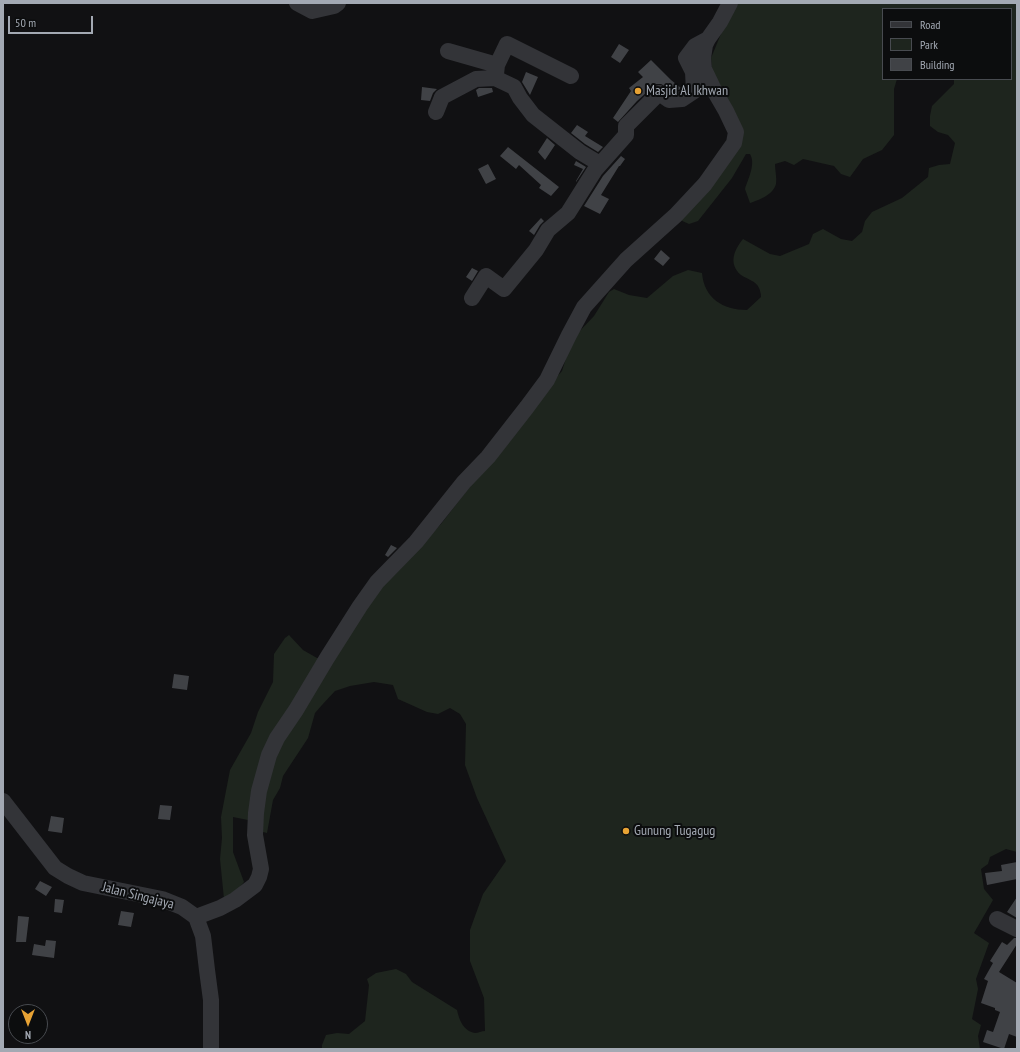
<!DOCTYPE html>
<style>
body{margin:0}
#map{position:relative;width:1020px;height:1052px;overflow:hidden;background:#111113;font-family:"PT Sans Narrow",sans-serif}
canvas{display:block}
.frame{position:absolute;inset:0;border:4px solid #a3a9b3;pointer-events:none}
.legend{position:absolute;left:882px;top:8px;width:130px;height:72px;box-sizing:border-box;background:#0c0d0e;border:1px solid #484b50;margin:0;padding:5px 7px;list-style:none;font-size:12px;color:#a3a9b3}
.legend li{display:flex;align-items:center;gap:8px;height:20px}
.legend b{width:20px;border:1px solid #484b50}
.north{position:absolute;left:8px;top:1004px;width:40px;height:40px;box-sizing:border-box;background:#0c0d0e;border:1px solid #484b50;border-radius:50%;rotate:180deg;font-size:11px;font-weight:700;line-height:16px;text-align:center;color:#a3a9b3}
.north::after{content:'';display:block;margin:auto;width:14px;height:18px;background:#e8a334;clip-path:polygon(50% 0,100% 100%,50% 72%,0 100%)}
.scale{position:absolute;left:8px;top:16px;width:85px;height:18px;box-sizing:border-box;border:2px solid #a3a9b3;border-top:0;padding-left:5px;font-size:12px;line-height:14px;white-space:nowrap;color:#a3a9b3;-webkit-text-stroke:3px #0c0d0e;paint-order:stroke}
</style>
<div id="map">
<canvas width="1020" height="1052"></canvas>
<div class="frame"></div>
<ul class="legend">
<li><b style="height:5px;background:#333438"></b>Road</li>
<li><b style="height:11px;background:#1e251e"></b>Park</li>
<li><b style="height:11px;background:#404246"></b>Building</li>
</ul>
<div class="north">N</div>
<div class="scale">50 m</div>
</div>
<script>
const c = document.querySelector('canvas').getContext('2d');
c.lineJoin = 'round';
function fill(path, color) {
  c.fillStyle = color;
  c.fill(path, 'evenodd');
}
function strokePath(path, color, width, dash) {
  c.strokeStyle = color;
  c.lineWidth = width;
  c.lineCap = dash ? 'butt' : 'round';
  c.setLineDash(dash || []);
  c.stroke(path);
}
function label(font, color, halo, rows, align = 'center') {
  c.font = font + ' "PT Sans Narrow",sans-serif';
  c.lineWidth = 4;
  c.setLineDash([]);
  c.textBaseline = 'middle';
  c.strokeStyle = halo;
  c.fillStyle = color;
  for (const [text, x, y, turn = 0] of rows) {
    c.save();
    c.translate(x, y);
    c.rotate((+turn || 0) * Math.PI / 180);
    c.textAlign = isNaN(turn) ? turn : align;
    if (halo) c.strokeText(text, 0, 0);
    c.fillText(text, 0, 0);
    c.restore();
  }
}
fill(new Path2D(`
 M 738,3 L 1017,3 L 1017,852 L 1006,849 L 990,857 L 988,864 L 981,869 L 984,889 L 993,900 L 974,933 L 989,943 L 976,979 L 978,989 L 972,1019 L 981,1025 L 978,1036 L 980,1049 L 322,1049 L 322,1045 L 326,1035 L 337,1033 L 349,1034 L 365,1021 L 369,985 L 367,979 L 376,973 L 396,969 L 406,974 L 412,982 L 457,1010 C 459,1019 463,1031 475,1033 C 478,1033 482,1031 485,1031 L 484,998 L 470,961 L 470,930 L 483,894 L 506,861 L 477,798 L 465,765 L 466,724 L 460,714 L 450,708 L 438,714 L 427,712 L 398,699 L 393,685 L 374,682 L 350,686 L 335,691 L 322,705 L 315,713 L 308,738 L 283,776 L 280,788 L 273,800 L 267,833 L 259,831 L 258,822 L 233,817 L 233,852 L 244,882 L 235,893 L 224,899 L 220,859 L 222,838 L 221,817 L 230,770 L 251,733 L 258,712 L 273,682 L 274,654 L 285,638 L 289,635 L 303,650 L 317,658 L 334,659 L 377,591 L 441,524 L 541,395 L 562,371 L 568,352 L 576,335 L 594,316 L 609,292 L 614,289 L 629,295 L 647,298 L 673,276 L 688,270 L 702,273 C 704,298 723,310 747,310 L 761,297 C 761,294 760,290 759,288 C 756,281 747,279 741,275 C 728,264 734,250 743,239 L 770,254 L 780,256 L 809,244 L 813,234 L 823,229 L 841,239 L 852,241 L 862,232 L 865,221 L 872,212 L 902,198 L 928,177 L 929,168 L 939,165 L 950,164 L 955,143 L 948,135 L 938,132 L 930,126 L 930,116 L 932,106 L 954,84 L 954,79 L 1011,79 L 1011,9 L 883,9 L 883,79 L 897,79 L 894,89 L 894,135 L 882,150 L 863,159 L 850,177 L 841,174 L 834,166 L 803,159 L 794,165 L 785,161 L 775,164 C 775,170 777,178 776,184 C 773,195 759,200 750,203 L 745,189 C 748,179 756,164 750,154 L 746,154 L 732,178 L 698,221 L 689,224 L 678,219 L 739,138 L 712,68 L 711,58 L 723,29 Z`), '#1e251e');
fill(new Path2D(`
 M 619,44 L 629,50 L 620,63 L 611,57 Z
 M 651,60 L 671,80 L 681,88 L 679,90 L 672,90 L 661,84 L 656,84 L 637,101 L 618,122 L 613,118 L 631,91 L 629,88 L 643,77 L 638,72 Z
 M 526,72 L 538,77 L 530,95 L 522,82 Z
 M 422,87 L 437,89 L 433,93 L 430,101 L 421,100 Z
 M 479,88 L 492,88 L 493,92 L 478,97 L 476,90 Z
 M 577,125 L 588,132 L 585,136 L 603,147 L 598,152 L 585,144 L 571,133 Z
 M 547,138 L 555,145 L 545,160 L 538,152 Z
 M 508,147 L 559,187 L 551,196 L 539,188 L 541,185 L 519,165 L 516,169 L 500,156 Z
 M 621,156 L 625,159 L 620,166 L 619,166 L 601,195 L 609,199 L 600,214 L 584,206 L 603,176 Z
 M 576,161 L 586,167 L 576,182 L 576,181 L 583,169 L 574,165 Z
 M 488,164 L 496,179 L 486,184 L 478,169 Z
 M 541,218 L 544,221 L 540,225 L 534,235 L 529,231 Z
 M 661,250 L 670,258 L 663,266 L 654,259 Z
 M 472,268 L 478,271 L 472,281 L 466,277 Z
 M 391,545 L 397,548 L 388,557 L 385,555 Z
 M 174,674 L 189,676 L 187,690 L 172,688 Z
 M 160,805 L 172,806 L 170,820 L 158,819 Z
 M 51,816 L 64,818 L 62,833 L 48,831 Z
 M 1017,862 L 1017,879 L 987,885 L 985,873 L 1002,871 L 1001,865 Z
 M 40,881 L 52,887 L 46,896 L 35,889 Z
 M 1017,897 L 1017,918 L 1007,912 Z
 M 55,899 L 64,900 L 62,913 L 54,912 Z
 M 121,911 L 134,913 L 131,927 L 118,925 Z
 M 18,916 L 29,917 L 26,942 L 16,942 Z
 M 1014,938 L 1017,938 L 1017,944 L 999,972 L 1017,983 L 1017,1037 L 1009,1034 L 1004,1049 L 983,1042 L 987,1030 L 993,1032 L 1000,1012 L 995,1010 L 995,1008 L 981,1003 L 988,981 L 984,979 L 993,963 L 990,961 L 1002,942 L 1007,945 Z
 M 46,940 L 56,941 L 54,958 L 32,955 L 34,944 L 45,946 Z`), '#404246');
strokePath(new Path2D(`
 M 297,3 L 312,11 L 334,6 L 338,3
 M 448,51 L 497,65 L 496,74
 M 497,65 L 507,44 L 571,76
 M 436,112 L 442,97 L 476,79 L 495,78 L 514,87 L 520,98 L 533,115 L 580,152 L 600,164
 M 472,298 L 486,276 L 504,289 L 536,250 L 548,230 L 568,213 L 595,170 L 626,135 L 626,126 L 659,93 L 669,100 L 682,99 L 694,91 L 693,72 L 686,58 L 695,46 L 708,39
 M 3,801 L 55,868 L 68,876 L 83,883 L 162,899 L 182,907 L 196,917 L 203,936 L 207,970 L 211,1000 L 211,1049
 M 196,917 L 220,908 L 235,900 L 255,885 L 259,877 L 261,869 L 255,835 L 256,813 L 259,791 L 269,755 L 277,738 L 296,710 L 327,658 L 360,606 L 377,582 L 416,542 L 464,482 L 488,457 L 527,407 L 547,380 L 569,335 L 584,307 L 626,260 L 676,215 L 705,184 L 734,143 L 736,132 L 726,111 L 715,92 L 704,69 L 703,58 L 705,45 L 708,39 L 720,22 L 730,3
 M 997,919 L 1017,929`), '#333438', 16);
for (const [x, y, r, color] of [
 [638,91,4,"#e8a334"],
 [626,831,4,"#e8a334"]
]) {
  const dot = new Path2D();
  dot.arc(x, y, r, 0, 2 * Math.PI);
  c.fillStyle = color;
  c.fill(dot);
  strokePath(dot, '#0c0d0e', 1.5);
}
label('14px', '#a3a9b3', '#0c0d0e', [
 ["Masjid Al Ikhwan",646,91],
 ["Gunung Tugagug",634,831]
], 'left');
label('14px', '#a3a9b3', '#0c0d0e', [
 ["Jalan Singajaya",138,896,14]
]);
</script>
